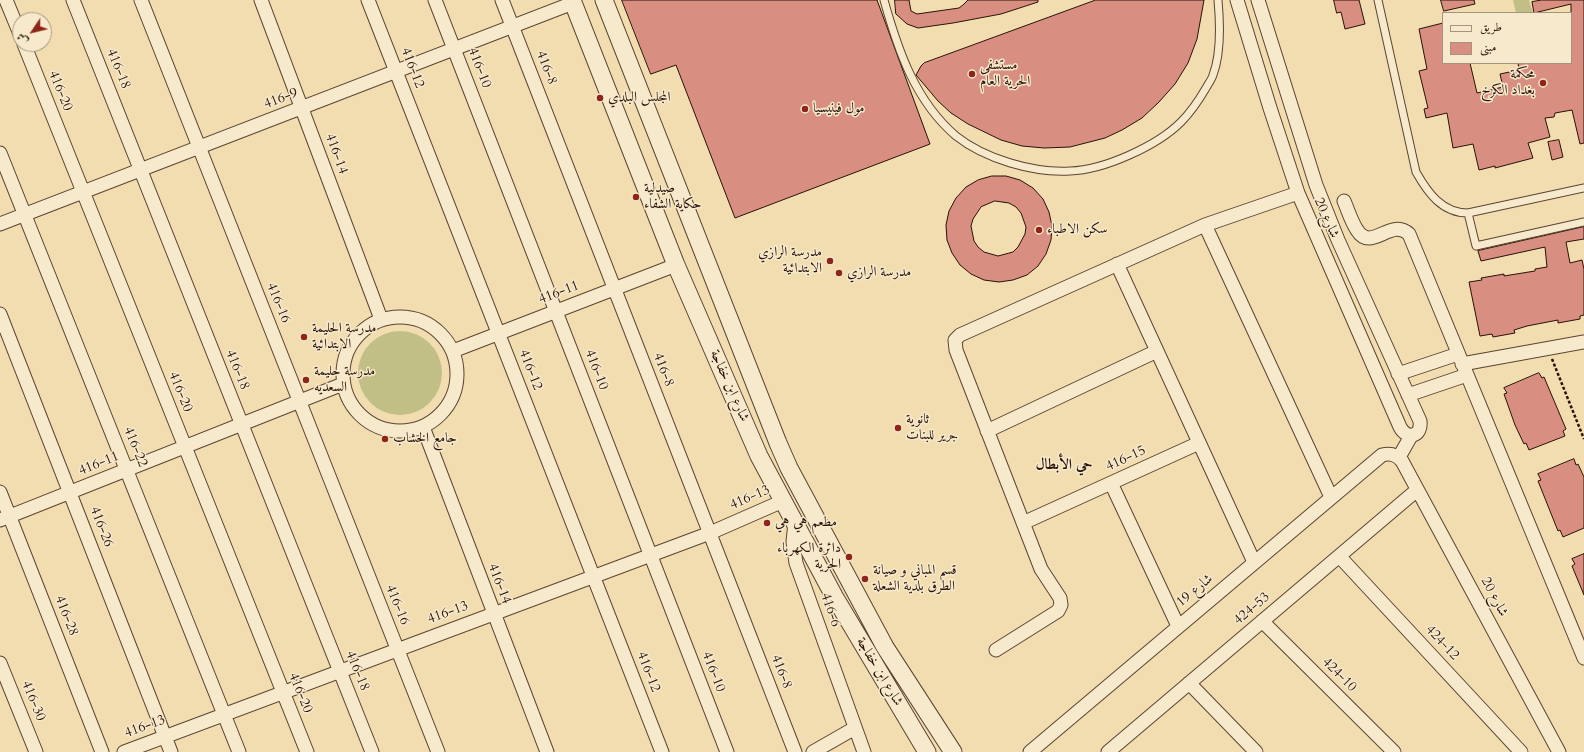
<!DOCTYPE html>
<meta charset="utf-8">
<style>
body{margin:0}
#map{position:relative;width:1584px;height:752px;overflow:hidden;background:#f2ddb0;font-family:Cardo,Amiri,serif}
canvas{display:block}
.legend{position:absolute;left:1442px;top:12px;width:130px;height:52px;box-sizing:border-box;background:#f7e9cc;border:1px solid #a5937d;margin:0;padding:5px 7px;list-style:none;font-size:12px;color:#291107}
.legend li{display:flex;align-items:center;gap:8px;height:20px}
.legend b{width:20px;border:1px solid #a5937d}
.north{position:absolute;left:12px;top:12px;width:40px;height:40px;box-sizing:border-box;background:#f7e9cc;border:1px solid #a5937d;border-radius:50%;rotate:235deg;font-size:11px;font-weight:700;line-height:16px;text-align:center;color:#291107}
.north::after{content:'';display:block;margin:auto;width:14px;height:18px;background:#8f2418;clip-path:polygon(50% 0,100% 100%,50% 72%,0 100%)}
</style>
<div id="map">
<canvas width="1584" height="752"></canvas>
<ul class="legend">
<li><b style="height:5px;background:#f7e9cc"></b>طريق</li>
<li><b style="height:11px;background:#d88e81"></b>مبنى</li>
</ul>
<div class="north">ش</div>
</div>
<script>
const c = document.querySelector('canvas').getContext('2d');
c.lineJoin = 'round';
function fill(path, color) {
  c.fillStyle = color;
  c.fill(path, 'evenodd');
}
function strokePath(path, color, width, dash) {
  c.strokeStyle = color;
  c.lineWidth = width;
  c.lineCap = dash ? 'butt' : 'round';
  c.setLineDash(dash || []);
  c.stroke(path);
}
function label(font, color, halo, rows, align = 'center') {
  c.font = font + ' Cardo,Amiri,serif';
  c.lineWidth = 3;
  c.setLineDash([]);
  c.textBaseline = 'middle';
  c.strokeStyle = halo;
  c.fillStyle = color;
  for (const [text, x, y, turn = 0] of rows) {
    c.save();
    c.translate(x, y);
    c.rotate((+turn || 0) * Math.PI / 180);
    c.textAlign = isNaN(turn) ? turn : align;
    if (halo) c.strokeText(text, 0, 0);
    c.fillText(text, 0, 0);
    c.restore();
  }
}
fill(new Path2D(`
 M 1513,0 L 1529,0 L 1533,13 L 1516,13 Z
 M358 373a42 42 0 1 1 84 0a42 42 0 1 1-84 0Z`), '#c2bf86');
const building = new Path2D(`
 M 622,0 L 877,0 L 930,144 L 735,218 L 676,65 L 651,74 Z
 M 895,0 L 909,0 L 911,11 L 917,14 L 959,8 L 963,5 L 968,0 L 1038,0 L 1038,2 L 1001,14 L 953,23 L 918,28 L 907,24 L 896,14 Z
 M 1096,0 L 1204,0 L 1197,39 L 1188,63 L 1175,84 L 1159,102 L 1142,118 L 1122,130 L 1105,138 L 1070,147 L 1044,148 L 1022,146 L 1001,140 L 968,124 L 951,113 L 938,101 L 916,75 L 921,66 L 924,63 Z
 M 1334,0 L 1359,0 L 1365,24 L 1345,29 L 1341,12 L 1337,13 Z
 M 1441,0 L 1474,0 L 1475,4 L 1444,11 Z
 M 1542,0 L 1584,0 L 1584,143 L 1580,144 L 1572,110 L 1555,113 L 1554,117 L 1545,118 L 1550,137 L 1528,143 L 1533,158 L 1495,168 L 1495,166 L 1479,170 L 1473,144 L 1453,148 L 1447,113 L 1426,118 L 1424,109 L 1428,108 L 1419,71 L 1427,69 L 1419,29 L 1443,23 L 1443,63 L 1470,63 L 1477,93 L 1503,87 L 1500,74 L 1519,70 L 1518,63 L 1571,63 L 1571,4 L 1534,13 L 1532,2 Z
 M 1559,140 L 1563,157 L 1552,160 L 1548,142 Z
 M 992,176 L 1006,176 L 1020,180 L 1033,188 L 1043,199 L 1049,212 L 1052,226 L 1051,240 L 1046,254 L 1038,266 L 1027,275 L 1013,280 L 999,282 L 984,280 L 971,274 L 960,265 L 952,253 L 947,240 L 946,225 L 949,211 L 956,198 L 966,187 L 978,180 ZM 995,201 L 1009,203 L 1016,207 L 1021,213 L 1026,227 L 1025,234 L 1018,247 L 1013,252 L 998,256 L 984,252 L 978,247 L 974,241 L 971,226 L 973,219 L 981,207 Z
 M 1584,227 L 1584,239 L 1566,242 L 1570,263 L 1582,260 L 1584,269 L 1584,315 L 1580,316 L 1580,319 L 1558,323 L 1558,320 L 1527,326 L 1514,330 L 1515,333 L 1493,337 L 1492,334 L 1480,336 L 1469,282 L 1482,280 L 1481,278 L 1504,274 L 1504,276 L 1535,271 L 1535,269 L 1547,267 L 1545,247 L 1481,261 L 1478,251 Z
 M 1539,373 L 1542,378 L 1544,377 L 1566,429 L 1563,431 L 1565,436 L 1529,450 L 1526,443 L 1524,444 L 1515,425 L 1504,394 L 1507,393 L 1504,388 Z
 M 1574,459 L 1576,465 L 1578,464 L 1584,477 L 1584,528 L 1563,537 L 1560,530 L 1558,531 L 1538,481 L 1541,480 L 1538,474 Z
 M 1584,554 L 1584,595 L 1572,566 L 1575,564 L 1572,559 Z`);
fill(building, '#d88e81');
strokePath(building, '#291107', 1);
const service = new Path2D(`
 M 884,0 C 898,50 915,101 956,136 C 985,159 1033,173 1070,171 C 1104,170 1157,146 1181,122 C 1191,112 1199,100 1206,88 C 1208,84 1212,79 1213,75 C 1221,54 1220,22 1218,0
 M 1378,0 L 1416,172 C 1428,193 1442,213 1468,213 L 1584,188
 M 1468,213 L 1476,246 L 1584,222`);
const minor = new Path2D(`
 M 6,0 L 20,34
 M 73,0 L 372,752
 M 141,0 L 438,752
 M 261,0 L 381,319
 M 368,0 L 662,752
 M 435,0 L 727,752
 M 502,0 L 795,752
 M 1237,0 L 1270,108 L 1298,193 L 1400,427 C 1407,440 1422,437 1420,421 L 1338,240 L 1316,185 L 1258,0
 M 24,44 L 307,752
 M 0,153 L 239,752
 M 1344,201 C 1348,210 1351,221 1357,230 C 1371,253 1391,217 1409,234 L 1584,658
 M 0,224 L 573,3
 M 1205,225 L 1331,497
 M 1117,264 L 1254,562
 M 0,314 L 171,752
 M343 374a57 57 0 1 1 114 0a57 57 0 1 1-114 0Z
 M 453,351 L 676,265
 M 1462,364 L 1584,342
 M 1398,374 L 1458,354
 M 1408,395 L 1467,375
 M 423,427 L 547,752
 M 987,431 L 1157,351
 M 1399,457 L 1411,436
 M 1111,483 L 1178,626
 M 0,492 L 102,752
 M 0,520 L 343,384
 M 795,522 L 793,542 L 796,563 L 864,752
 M 1023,523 L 1199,443
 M 1339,556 L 1521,752
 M 1262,621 L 1394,752
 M 996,650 L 1058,611 L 1061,605 L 1060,598 L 1041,569 L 956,350 L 955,340 L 960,335 L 1205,225 L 1298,193
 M 0,663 L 36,752
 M 1189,683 L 1256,752
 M 124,752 L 710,533 L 783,501
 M 813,752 L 855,728
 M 1030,752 L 1382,455 C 1390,453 1396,454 1402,461 L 1559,752
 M 1108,752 L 1417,490`);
const tertiary = new Path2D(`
 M 572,0 L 676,265 L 759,456 L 834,596 L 927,752
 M 604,0 L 778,443 L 789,468 L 885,647 L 953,752`);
strokePath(service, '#5b4431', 9);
strokePath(minor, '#5b4431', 15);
strokePath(tertiary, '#5b4431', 19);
strokePath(new Path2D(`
 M 1552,359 L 1584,439`), '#291107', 2.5, [3, 2]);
strokePath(service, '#f7e9cc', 7);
strokePath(minor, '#f7e9cc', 13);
strokePath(tertiary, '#f7e9cc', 17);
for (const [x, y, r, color] of [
 [972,74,4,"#8f2418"],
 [1543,83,4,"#8f2418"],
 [600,98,4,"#8f2418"],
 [805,109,4,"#8f2418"],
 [636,197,4,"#8f2418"],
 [1039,230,4,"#8f2418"],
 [830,261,4,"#8f2418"],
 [839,273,4,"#8f2418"],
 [304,337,4,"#8f2418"],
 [306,380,4,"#8f2418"],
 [898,428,4,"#8f2418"],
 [385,439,4,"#8f2418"],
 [767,523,4,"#8f2418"],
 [849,557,4,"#8f2418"],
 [865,579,4,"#8f2418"]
]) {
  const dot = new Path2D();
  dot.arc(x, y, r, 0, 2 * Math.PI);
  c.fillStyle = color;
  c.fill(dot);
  strokePath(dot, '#f7e9cc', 1.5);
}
label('14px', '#291107', '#f7e9cc', [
 ["مستشفى",980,66],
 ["الحرية العام",980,82],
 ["محكمة",1535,75,"right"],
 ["بغداد الكرخ",1535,91,"right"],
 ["المجلس البلدي",608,98],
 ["مول فينيسيا",813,109],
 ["صيدلية",644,189],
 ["حكاية الشفاء",644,205],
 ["سكن الاطباء",1047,230],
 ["مدرسة الرازي",822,253,"right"],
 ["الابتدائية",822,269,"right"],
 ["مدرسة الرازي",847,273],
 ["مدرسة الحليمة",312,329],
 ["الابتدائية",312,345],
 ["مدرسة حليمة",314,372],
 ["السعديه",314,388],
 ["ثانوية",906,420],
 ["جرير للبنات",906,436],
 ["جامع الخشاب",393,439],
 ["مطعم هي هي",775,523],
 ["دائرة الكهرباء",841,549,"right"],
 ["الحرية",841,565,"right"],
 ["قسم المباني و صيانة",873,571],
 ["الطرق بلدية الشعلة",873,587]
], 'left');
label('14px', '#291107', '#f7e9cc', [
 ["416-12",412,68,69],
 ["416-10",479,68,69],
 ["416-8",546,68,69],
 ["416-18",118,69,68],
 ["416-20",60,91,68],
 ["416-9",281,99,-21],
 ["416-14",336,154,70],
 ["شارع 20",1326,218,66],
 ["416-11",559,293,-21],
 ["416-16",278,303,68],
 ["416-18",237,370,68],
 ["416-12",530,370,69],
 ["416-10",596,370,69],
 ["416-8",663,370,69],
 ["شارع ابن خفاجة",729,386,66],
 ["416-20",180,392,68],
 ["416-22",135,447,68],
 ["416-15",1126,459,-25],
 ["416-11",99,464,-22],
 ["416-13",750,498,-23],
 ["416-26",101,527,69],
 ["416-14",499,584,69],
 ["شارع 19",1195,591,-40],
 ["شارع 20",1494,597,62],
 ["416-16",397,605,68],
 ["424-53",1252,609,-40],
 ["416-6",830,610,71],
 ["416-13",448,613,-20],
 ["416-28",66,616,69],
 ["424-12",1442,643,47],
 ["416-18",357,671,68],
 ["416-12",648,672,69],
 ["416-10",713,672,69],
 ["416-8",781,672,69],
 ["شارع ابن خفاجة",879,672,59],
 ["424-10",1339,675,45],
 ["416-20",300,693,68],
 ["416-30",33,701,68],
 ["416-13",145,727,-20]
]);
label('bold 15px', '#291107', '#f7e9cc', [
 ["حي الأبطال",1064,466]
]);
</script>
